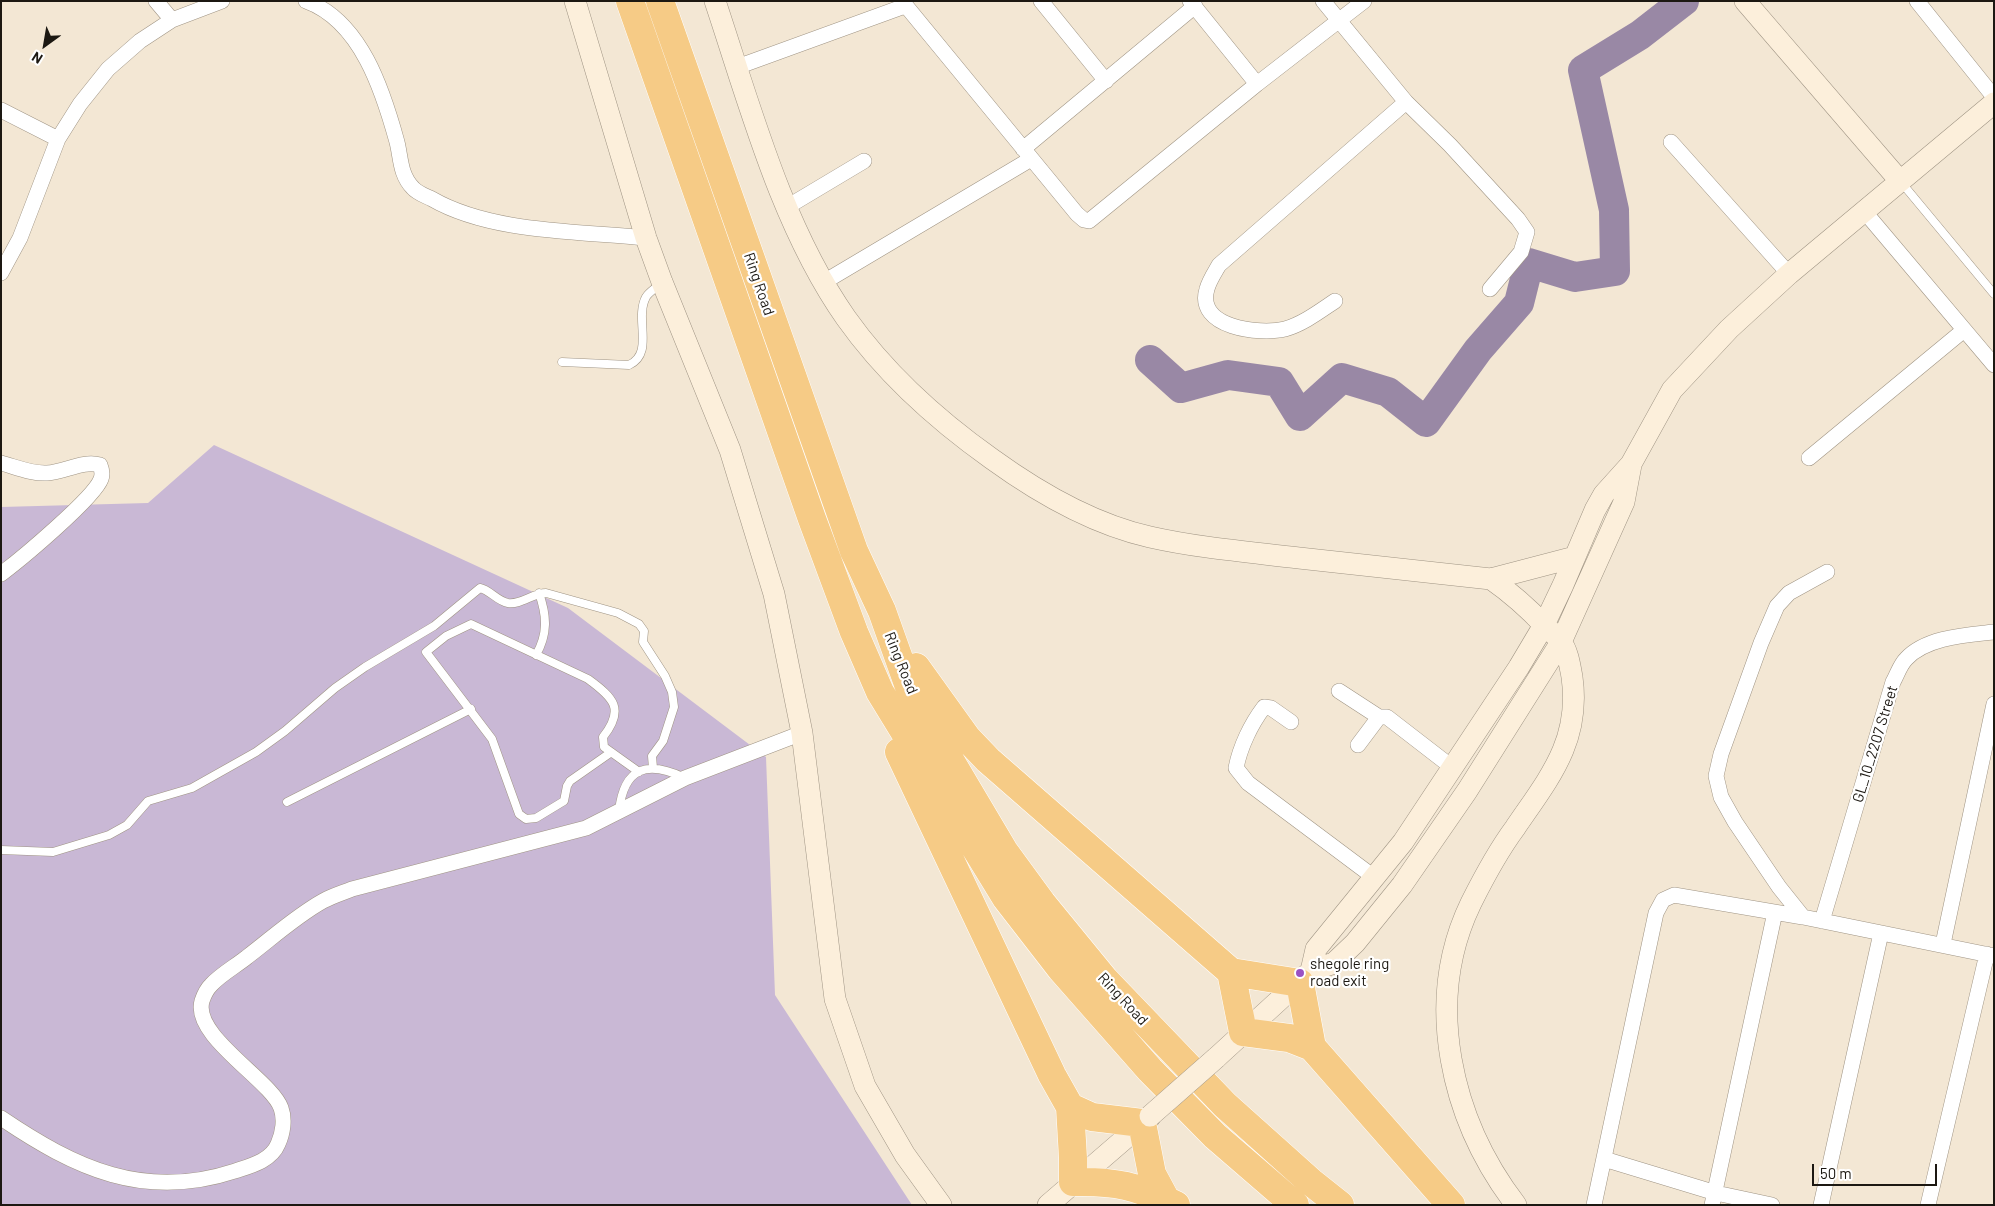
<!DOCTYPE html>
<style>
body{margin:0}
#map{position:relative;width:1995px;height:1206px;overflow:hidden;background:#f3e7d4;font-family:Barlow,sans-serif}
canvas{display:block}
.frame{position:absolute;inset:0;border:2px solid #1c1812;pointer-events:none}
.north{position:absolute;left:20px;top:20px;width:50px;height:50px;-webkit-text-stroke:4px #fff;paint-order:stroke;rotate:212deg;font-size:14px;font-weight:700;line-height:20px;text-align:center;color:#1c1812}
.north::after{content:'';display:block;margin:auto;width:18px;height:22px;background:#1c1812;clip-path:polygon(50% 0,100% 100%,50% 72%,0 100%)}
.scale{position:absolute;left:1812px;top:1164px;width:125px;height:22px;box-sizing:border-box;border:2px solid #1c1812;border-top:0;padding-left:6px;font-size:15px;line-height:18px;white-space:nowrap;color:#1c1812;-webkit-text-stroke:4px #fff;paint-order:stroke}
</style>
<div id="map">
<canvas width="1995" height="1206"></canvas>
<div class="frame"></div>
<div class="north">N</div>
<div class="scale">50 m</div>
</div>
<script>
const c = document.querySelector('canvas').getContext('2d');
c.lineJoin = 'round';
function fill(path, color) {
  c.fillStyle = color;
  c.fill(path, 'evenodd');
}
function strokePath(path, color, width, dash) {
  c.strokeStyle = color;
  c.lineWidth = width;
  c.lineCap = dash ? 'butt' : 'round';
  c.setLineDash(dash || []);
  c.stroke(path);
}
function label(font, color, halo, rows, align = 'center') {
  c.font = font + ' Barlow,sans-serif';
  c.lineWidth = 4.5;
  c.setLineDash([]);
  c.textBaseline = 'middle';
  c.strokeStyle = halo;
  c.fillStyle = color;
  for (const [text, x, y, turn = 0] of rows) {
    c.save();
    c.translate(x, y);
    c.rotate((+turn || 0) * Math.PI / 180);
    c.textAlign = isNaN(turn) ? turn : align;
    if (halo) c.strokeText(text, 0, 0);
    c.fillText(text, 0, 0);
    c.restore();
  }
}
fill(new Path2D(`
 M 214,445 L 568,608 L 766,757 L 775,995 L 912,1205 L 1,1205 L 1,507 L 148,503 Z`), '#c9b8d5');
strokePath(new Path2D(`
 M 1150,360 L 1181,388 L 1228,375 L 1279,382 L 1300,416 L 1342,378 L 1388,392 L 1426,422 L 1478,350 L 1519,303 L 1529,263 L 1575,277 L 1615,271 L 1614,210 L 1583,70 L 1640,35 L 1684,1`), '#9988a5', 30);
const lane = new Path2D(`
 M 1901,182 L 1994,294
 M 562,362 L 629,365 C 655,353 634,319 646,297 C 649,292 656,288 660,284
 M 536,655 C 548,634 547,616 539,593
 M 610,753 L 570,781 L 567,786 L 564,801 L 536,818 L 526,819 L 519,814 L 492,739 L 426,652 L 446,636 L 471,624 L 588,679 C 614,698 625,709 603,737 L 604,747 L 639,772
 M 287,802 L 471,709
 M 619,811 C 624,767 647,760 685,778
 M 1,850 L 53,852 L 109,835 L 127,825 L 148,801 L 192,788 L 256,752 L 285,731 L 335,688 L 365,667 L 434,626 L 480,588 C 490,590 497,601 508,603 C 521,605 533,593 546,593 L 618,613 L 639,624 L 644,631 L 643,642 L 665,676 L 672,692 L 674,707 L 663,741 L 652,756 L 653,768`);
const street = new Path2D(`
 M 156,1 L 172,20
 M 306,1 C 361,21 383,91 397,142 C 401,158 400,175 413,188 C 417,193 426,196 432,199 C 491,233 579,231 646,238
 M 902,1 L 1077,214 L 1084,220 L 1089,221 L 1257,84 L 1364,1
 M 1041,1 L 1106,81
 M 1190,1 L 1257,84
 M 1323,1 L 1406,102 L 1450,145 L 1518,219 L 1527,232 L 1521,252 L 1490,289
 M 1917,1 L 1994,97
 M 737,67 L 905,6
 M 1,110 L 58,139
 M 1671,142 L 1789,274
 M 1023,149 L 1195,6
 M 787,207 L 864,161
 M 1864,211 L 1994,365
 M 1,273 L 20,238 L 58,139 L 80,104 L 108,69 L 140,41 L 172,20 L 222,1
 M 824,282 L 1031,159
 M 1335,301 C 1320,311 1303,324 1285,329 C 1260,335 1195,328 1207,289 C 1209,281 1215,272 1219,265 L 1406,102
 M 1809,458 L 1964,330
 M 1,463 C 16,467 32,474 47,473 C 65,472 83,460 100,465 C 102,470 103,474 101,479 C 94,498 21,559 1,574
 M 1339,691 L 1379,717
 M 1291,722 L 1271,708 L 1264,707 C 1251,724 1240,747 1236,768 L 1248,783 L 1375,878
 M 1358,745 L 1379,717 L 1387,717 L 1453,768
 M 1803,917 L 1779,887 L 1735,822 L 1721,797 L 1716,776 L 1721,754 L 1761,643 L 1777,606 L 1789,593 L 1827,572
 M 1822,921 L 1893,682 C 1897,675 1900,665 1906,659 C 1926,637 1967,635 1994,632
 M 1943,944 L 1994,704
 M 1,1118 C 75,1168 144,1201 235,1171 C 250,1166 271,1161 278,1144 C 283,1133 285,1119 281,1108 C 271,1080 192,1036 202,1001 C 204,995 207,989 211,985 C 221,974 236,966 247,957 C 272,938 296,916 323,901 C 332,896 342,893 352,889 L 586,828 L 685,778 L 802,733
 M 1604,1159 L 1716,1193 L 1772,1205
 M 1594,1205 L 1656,913 L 1663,900 L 1674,895 L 1803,917 L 1994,956
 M 1712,1205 L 1775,912
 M 1821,1205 L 1881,933
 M 1928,1205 L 1987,954`);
const secondary = new Path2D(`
 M 575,1 L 646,238 L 662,282 L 730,450 L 774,594 L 802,733 L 835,999 L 865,1086 L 905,1155 L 941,1205
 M 715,1 C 750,106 782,227 846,318 C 885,373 937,420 992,459 C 1039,493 1092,524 1150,537 C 1199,548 1249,552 1299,558 C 1363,565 1427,572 1491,579 C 1511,593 1528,608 1545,626 C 1550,631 1557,636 1561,642 C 1568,651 1570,666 1572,677 C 1581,741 1549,778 1515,828 C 1498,851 1484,877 1471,903 C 1423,1002 1451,1120 1516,1205
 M 1745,1 L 1900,181
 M 1491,579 L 1575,557
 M 1311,971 L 1316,949 L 1403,842 L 1519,667 L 1544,625 L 1563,585 L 1595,510 L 1604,494 L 1631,464 L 1672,390 L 1729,329 L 1789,274 L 1994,103
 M 1216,1058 L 1311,971 L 1334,963 L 1355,943 L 1402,885 L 1467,791 L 1561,642 L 1624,502 L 1631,465
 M 1048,1205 L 1150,1117`);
const highway = new Path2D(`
 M 630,1 L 812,519 L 854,632 L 880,692 L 1006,898 L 1061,969 L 1150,1070 L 1215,1136 L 1295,1205
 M 660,1 L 854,551 L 882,611 L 908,684 L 925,718 L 1004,851 L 1042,903 L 1105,980 L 1225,1105 L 1311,1182 L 1340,1205
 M 916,667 L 967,738 L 988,760 L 1231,972 L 1243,1032 L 1289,1038 L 1312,1047 L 1451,1205
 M 899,752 L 1052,1075 L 1070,1107 L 1073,1158 L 1073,1182 C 1116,1181 1137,1186 1176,1205
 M 1231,972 L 1300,983 L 1312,1047
 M 1070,1107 L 1092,1117 L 1142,1123 L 1152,1174 L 1166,1200`);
strokePath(lane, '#9f9484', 9);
strokePath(street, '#9f9484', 16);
strokePath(secondary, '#9f9484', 22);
strokePath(highway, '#fff', 29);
strokePath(lane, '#fff', 8);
strokePath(street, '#fff', 15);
strokePath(secondary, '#fcefdb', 21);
strokePath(highway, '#f6cb86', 28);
const secondaryBridge = new Path2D(`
 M 1150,1116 L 1216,1058`);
strokePath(secondaryBridge, '#9f9484', 22, []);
strokePath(secondaryBridge, '#fcefdb', 21);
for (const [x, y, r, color] of [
 [1300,973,5,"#9a51c3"]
]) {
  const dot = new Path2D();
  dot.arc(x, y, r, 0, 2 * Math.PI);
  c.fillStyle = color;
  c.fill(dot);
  strokePath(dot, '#fff', 2);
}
label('15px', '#1c1812', '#fff', [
 ["Ring Road",759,284,71],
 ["Ring Road",901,663,68],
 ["GL_10_2207 Street",1875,744,-73],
 ["Ring Road",1123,999,47]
]);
label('15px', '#1c1812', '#fff', [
 ["shegole ring",1310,964],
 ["road exit",1310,981]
], 'left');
</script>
